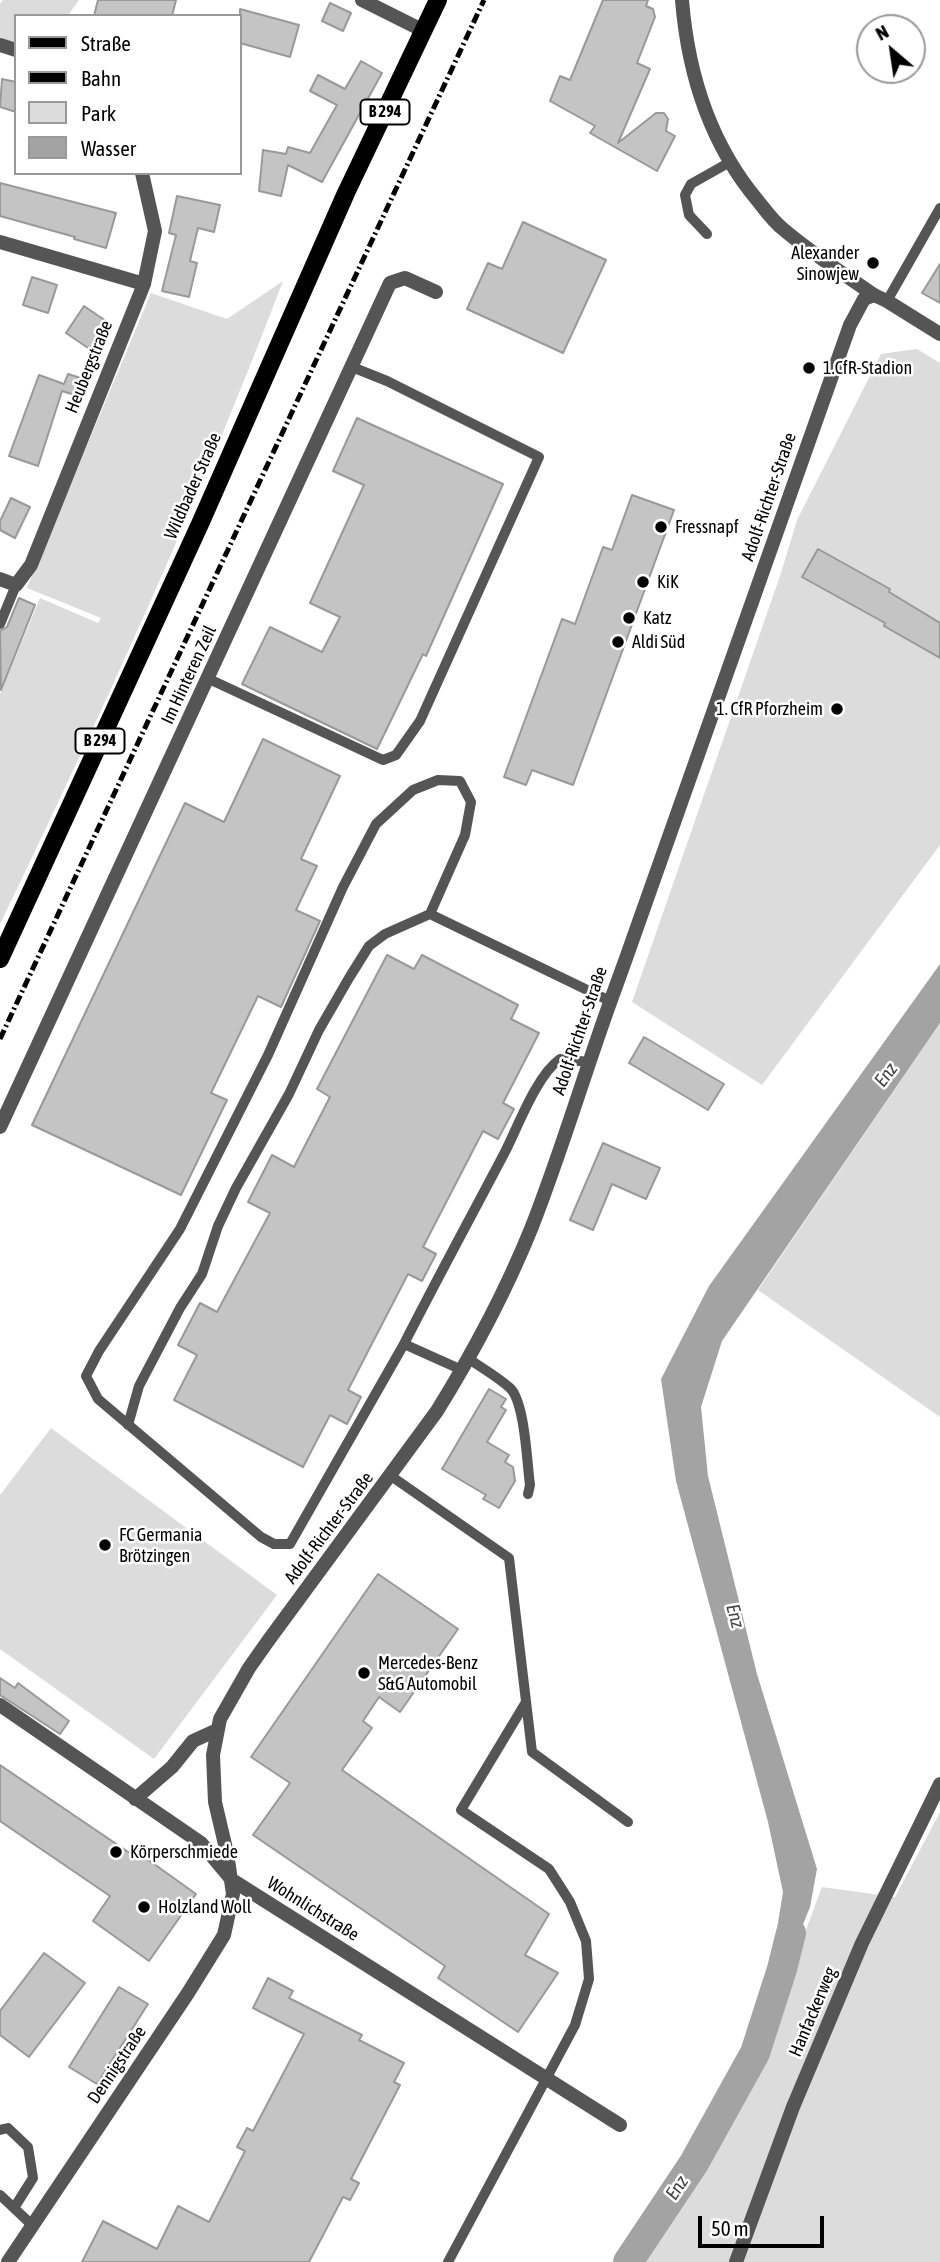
<!DOCTYPE html>
<meta charset="utf-8">
<style>
body{margin:0}
#map{position:relative;width:940px;height:2262px;overflow:hidden;background:#fff;font-family:"Asap Condensed",sans-serif}
canvas{display:block}
.legend{position:absolute;left:14px;top:14px;width:228px;height:161px;box-sizing:border-box;background:#fff;border:2px solid #999;margin:0;padding:9px 12px;list-style:none;font-size:21px;color:#000}
.legend li{display:flex;align-items:center;gap:14px;height:35px}
.legend b{width:35px;border:2px solid #999}
.north{position:absolute;left:856px;top:14px;width:70px;height:70px;box-sizing:border-box;background:#fff;border:2px solid #999;border-radius:50%;rotate:331deg;font-size:19px;font-weight:700;line-height:28px;text-align:center;color:#000}
.north::after{content:'';display:block;margin:auto;width:24px;height:32px;background:#000;clip-path:polygon(50% 0,100% 100%,50% 72%,0 100%)}
.scale{position:absolute;left:698px;top:2216px;width:126px;height:32px;box-sizing:border-box;border:4px solid #000;border-top:0;padding-left:9px;font-size:21px;line-height:24px;white-space:nowrap;color:#000;-webkit-text-stroke:5px #fff;paint-order:stroke}
</style>
<div id="map">
<canvas width="940" height="2262"></canvas>
<ul class="legend">
<li><b style="height:9px;background:#000"></b>Straße</li>
<li><b style="height:9px;background:#000"></b>Bahn</li>
<li><b style="height:19px;background:#dcdcdc"></b>Park</li>
<li><b style="height:19px;background:#a3a3a3"></b>Wasser</li>
</ul>
<div class="north">N</div>
<div class="scale">50 m</div>
</div>
<script>
const c = document.querySelector('canvas').getContext('2d');
c.lineJoin = 'round';
function fill(path, color) {
  c.fillStyle = color;
  c.fill(path, 'evenodd');
}
function strokePath(path, color, width, dash) {
  c.strokeStyle = color;
  c.lineWidth = width;
  c.lineCap = dash ? 'butt' : 'round';
  c.setLineDash(dash || []);
  c.stroke(path);
}
function label(font, color, halo, rows, align = 'center') {
  c.font = font + ' "Asap Condensed",sans-serif';
  c.lineWidth = 5;
  c.setLineDash([]);
  c.textBaseline = 'middle';
  c.strokeStyle = halo;
  c.fillStyle = color;
  for (const [text, x, y, turn = 0] of rows) {
    c.save();
    c.translate(x, y);
    c.rotate((+turn || 0) * Math.PI / 180);
    c.textAlign = isNaN(turn) ? turn : align;
    if (halo) c.strokeText(text, 0, 0);
    c.fillText(text, 0, 0);
    c.restore();
  }
}
fill(new Path2D(`
 M 3,0 L 79,0 L 69,14 L 73,16 L 16,16 L 16,43 L 0,38 L 0,4 Z
 M 283,281 C 200,500 102,713 0,924 L 0,694 L 40,598 L 98,623 L 101,618 L 27,588 L 151,293 L 227,319 Z
 M 917,349 L 940,363 L 940,845 L 762,1085 L 632,1002 L 781,573 L 797,520 L 881,354 Z
 M 940,1023 L 940,1417 L 758,1290 Z
 M 51,1428 L 277,1595 L 154,1759 L 0,1649 L 0,1495 Z
 M 940,1812 L 940,2262 L 637,2262 L 704,2157 L 757,2060 L 822,1887 L 895,1897 Z`), '#dcdcdc');
fill(new Path2D(`
 M 940,964 L 940,1023 L 722,1341 L 701,1407 L 708,1476 L 757,1674 L 817,1869 L 810,1907 L 783,1974 L 771,1966 L 783,1892 L 768,1822 L 676,1481 L 661,1379 L 709,1286 Z`), '#a3a3a3');
strokePath(new Path2D(`
 M 628,2262 L 694,2163 L 755,2053 L 782,1969 L 791,1933`), '#a3a3a3', 30);
const building = new Path2D(`
 M 98,0 L 176,0 L 172,16 L 94,16 Z
 M 603,0 L 648,0 L 646,6 L 653,9 L 655,17 L 637,63 L 650,69 L 618,143 L 656,113 L 664,113 L 668,119 L 666,131 L 675,136 L 657,171 L 590,133 L 595,126 L 550,101 L 560,76 L 570,80 Z
 M 330,3 L 351,13 L 343,31 L 322,21 Z
 M 240,9 L 299,25 L 290,57 L 240,43 Z
 M 361,61 L 382,73 L 322,182 L 288,165 L 281,196 L 259,191 L 263,150 L 286,154 L 288,147 L 310,153 L 337,105 L 310,91 L 318,75 L 345,89 Z
 M 2,79 L 16,82 L 16,112 L 0,107 Z
 M 0,183 L 116,213 L 106,248 L 74,239 L 75,237 L 0,216 Z
 M 177,196 L 220,205 L 214,232 L 198,228 L 190,261 L 197,263 L 189,297 L 162,291 L 176,235 L 169,233 Z
 M 523,222 L 606,260 L 563,353 L 467,309 L 488,263 L 502,269 Z
 M 940,264 L 940,303 L 922,293 Z
 M 32,277 L 57,285 L 48,313 L 23,305 Z
 M 84,306 L 109,323 L 91,350 L 66,333 Z
 M 68,374 L 87,380 L 81,397 L 62,391 L 38,466 L 9,456 L 39,375 L 64,384 Z
 M 357,418 L 503,484 L 426,656 L 423,654 L 377,749 L 242,684 L 270,627 L 322,652 L 340,617 L 310,603 L 364,485 L 333,471 Z
 M 632,495 L 674,510 L 573,785 L 532,770 L 526,785 L 504,777 L 562,619 L 575,624 L 603,547 L 612,550 Z
 M 11,498 L 30,507 L 15,538 L 0,530 L 0,521 Z
 M 818,549 L 890,589 L 889,592 L 940,623 L 940,658 L 884,626 L 885,623 L 802,577 Z
 M 19,598 L 35,605 L 1,690 L 0,631 L 7,627 Z
 M 263,739 L 340,776 L 301,859 L 317,866 L 296,910 L 320,921 L 281,1007 L 258,996 L 211,1093 L 227,1100 L 181,1195 L 32,1125 L 185,803 L 224,822 Z
 M 387,955 L 414,969 L 422,955 L 518,1005 L 511,1019 L 539,1033 L 503,1103 L 514,1109 L 498,1139 L 483,1131 L 423,1247 L 436,1254 L 422,1281 L 408,1274 L 348,1390 L 361,1397 L 347,1424 L 330,1415 L 303,1467 L 174,1400 L 197,1355 L 178,1345 L 200,1303 L 217,1312 L 270,1213 L 248,1202 L 272,1155 L 294,1167 L 330,1097 L 317,1089 Z
 M 644,1037 L 724,1084 L 708,1110 L 629,1063 Z
 M 603,1143 L 660,1168 L 646,1199 L 612,1184 L 593,1230 L 570,1220 Z
 M 489,1389 L 506,1399 L 501,1407 L 506,1410 L 487,1442 L 509,1455 L 505,1462 L 513,1467 L 515,1481 L 499,1508 L 483,1499 L 486,1495 L 442,1469 Z
 M 378,1574 L 458,1629 L 400,1712 L 379,1697 L 363,1721 L 372,1728 L 342,1770 L 549,1914 L 525,1955 L 558,1973 L 518,2032 L 438,1978 L 445,1966 L 253,1835 L 290,1783 L 251,1757 Z
 M 0,1678 L 15,1688 L 18,1683 L 69,1721 L 60,1734 L 0,1695 Z
 M 0,1765 L 137,1858 L 140,1854 L 196,1894 L 149,1961 L 93,1921 L 110,1896 L 0,1821 Z
 M 44,1953 L 85,1983 L 29,2057 L 0,2035 L 0,2011 Z
 M 268,1978 L 293,1991 L 289,1998 L 362,2035 L 359,2040 L 404,2063 L 394,2082 L 400,2085 L 351,2179 L 359,2183 L 350,2200 L 343,2197 L 309,2262 L 82,2262 L 103,2221 L 157,2249 L 178,2206 L 209,2222 L 245,2151 L 237,2147 L 247,2128 L 253,2131 L 304,2034 L 253,2008 Z
 M 119,1987 L 148,2004 L 97,2084 L 69,2067 Z`);
fill(building, '#c4c4c4');
strokePath(building, '#999', 2);
strokePath(new Path2D(`
 M 707,234 L 689,215 L 685,195 L 691,184 L 730,162
 M 887,301 L 940,208
 M 0,624 L 16,585
 M 209,679 L 383,760 L 396,755 L 420,721 L 539,457 L 387,381 L 352,367
 M 404,1344 C 437,1279 472,1215 506,1150 C 519,1124 537,1075 560,1059 L 589,1062
 M 469,1359 C 482,1368 498,1377 510,1388 C 525,1402 527,1464 530,1485 L 528,1494
 M 462,1370 L 404,1344 L 290,1544 L 274,1544 L 261,1537 L 98,1399 L 86,1376 L 99,1351 L 180,1229 L 268,1055 L 343,887 L 376,824 L 413,790 L 438,780 L 460,781 L 471,802 L 465,835 L 430,914 L 610,1001
 M 128,1425 L 139,1386 L 180,1308 L 202,1274 L 218,1226 L 236,1188 L 289,1094 L 319,1030 L 349,978 L 369,946 L 385,934 L 430,914
 M 391,1476 L 509,1558 L 532,1752 L 628,1822
 M 0,2130 L 8,2128 L 28,2147 L 33,2178 L 14,2208
 M 0,2195 L 32,2225
 M 448,2262 L 575,2025 L 589,1979 L 586,1941 L 570,1902 L 549,1869 L 461,1810 L 526,1702`), '#555', 10);
strokePath(new Path2D(`
 M 362,0 L 424,31
 M 0,45 L 16,50
 M 142,173 L 155,231 L 144,284
 M 0,242 L 144,284 L 31,565 L 16,585 L 0,579
 M 0,1127 L 390,283 L 405,278 L 436,292
 M 0,1705 L 201,1843 L 232,1880 L 620,2125
 M 135,1799 L 172,1767 L 193,1741 L 217,1730
 M 8,2262 L 188,1993 L 224,1935 L 233,1894 L 227,1853 L 215,1802 L 213,1755 L 220,1719 L 249,1668 L 268,1641 L 437,1411 C 473,1353 505,1293 531,1229 C 561,1153 584,1074 612,997 C 693,774 771,550 850,325 L 864,299 L 874,295
 M 736,2262 L 793,2107 L 862,1943 L 940,1784`), '#555', 14);
strokePath(new Path2D(`
 M 682,0 C 688,74 710,144 758,201 C 766,211 774,222 783,229 C 811,253 844,274 874,295 L 887,301 L 940,334`), '#555', 14);
strokePath(new Path2D(`
 M 0,959 L 200,524 L 346,193 L 438,0`), '#000', 18);
strokePath(new Path2D(`
 M 0,1039 L 484,0`), '#000', 5, [10, 3.5, 2, 3.5]);
for (const [x, y, r, color] of [
 [873,263,7,"#000"],
 [809,368,7,"#000"],
 [661,527,7,"#000"],
 [643,582,7,"#000"],
 [629,618,7,"#000"],
 [618,642,7,"#000"],
 [837,709,7,"#000"],
 [105,1545,7,"#000"],
 [364,1673,7,"#000"],
 [116,1852,7,"#000"],
 [144,1907,7,"#000"]
]) {
  const dot = new Path2D();
  dot.arc(x, y, r, 0, 2 * Math.PI);
  c.fillStyle = color;
  c.fill(dot);
  strokePath(dot, '#fff', 2.5);
}
for (const [x, y, w] of [
 [385,112,49],
 [100,741,49]
]) {
  const box = new Path2D();
  box.roundRect(x - w / 2, y - 12.5, w, 25, 5);
  c.fillStyle = '#fff';
  c.fill(box);
  strokePath(box, '#000', 2);
}
label('bold 16px', '#000', null, [
 ["B 294",385,112],
 ["B 294",100,741]
]);
label('18px', '#000', '#fff', [
 ["Alexander",859,253,"right"],
 ["Sinowjew",859,274,"right"],
 ["1.CfR-Stadion",823,368],
 ["Fressnapf",675,527],
 ["KiK",657,582],
 ["Katz",643,618],
 ["Aldi Süd",632,642],
 ["1. CfR Pforzheim",823,709,"right"],
 ["FC Germania",119,1535],
 ["Brötzingen",119,1556],
 ["Mercedes-Benz",378,1663],
 ["S&G Automobil",378,1684],
 ["Körperschmiede",130,1852],
 ["Holzland Woll",158,1907]
], 'left');
label('18px', '#000', '#fff', [
 ["Heubergstraße",89,367,-68],
 ["Wildbader Straße",193,486,-66],
 ["Adolf-Richter-Straße",769,497,-71],
 ["Im Hinteren Zeil",189,675,-65],
 ["Adolf-Richter-Straße",580,1031,-71],
 ["Adolf-Richter-Straße",329,1528,-53],
 ["Wohnlichstraße",313,1909,32],
 ["Hanfackerweg",813,2012,-67],
 ["Dennigstraße",117,2065,-56]
]);
label('italic 19px', '#444', '#fff', [
 ["Enz",886,1075,-53],
 ["Enz",735,1616,75],
 ["Enz",677,2188,-56]
]);
</script>
